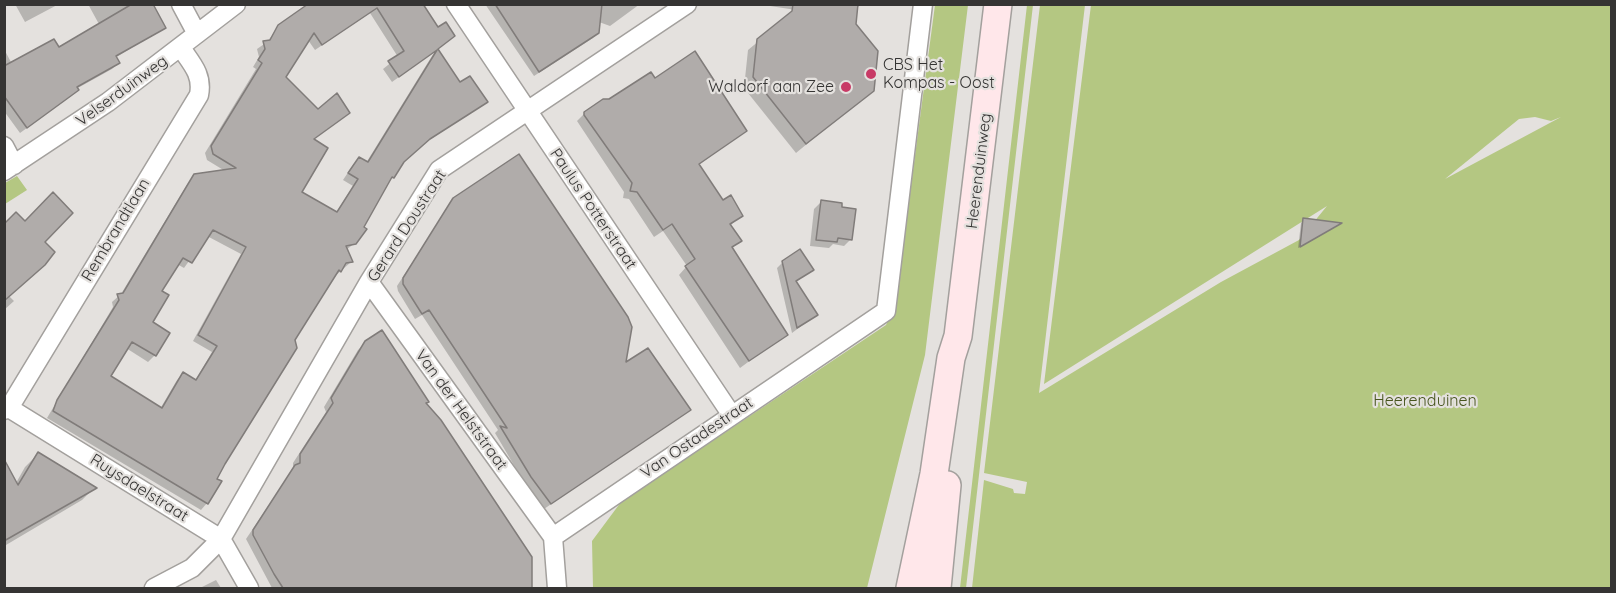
<!DOCTYPE html>
<style>
body{margin:0}
#map{position:relative;width:1616px;height:593px;overflow:hidden;background:#e4e1de;font-family:Quicksand,sans-serif}
canvas{display:block}
.frame{position:absolute;inset:0;border:6px solid #353433;pointer-events:none}
</style>
<div id="map">
<canvas width="1616" height="593"></canvas>
<div class="frame"></div>
</div>
<script>
const c = document.querySelector('canvas').getContext('2d');
c.lineJoin = 'round';
function fill(path, color) {
  c.fillStyle = color;
  c.fill(path, 'evenodd');
}
function strokePath(path, color, width, dash) {
  c.strokeStyle = color;
  c.lineWidth = width;
  c.lineCap = dash ? 'butt' : 'round';
  c.setLineDash(dash || []);
  c.stroke(path);
}
function label(font, color, halo, rows, align = 'center') {
  c.font = font + ' Quicksand,sans-serif';
  c.lineWidth = 4.5;
  c.setLineDash([]);
  c.textBaseline = 'middle';
  c.strokeStyle = halo;
  c.fillStyle = color;
  for (const [text, x, y, turn = 0] of rows) {
    c.save();
    c.translate(x, y);
    c.rotate((+turn || 0) * Math.PI / 180);
    c.textAlign = isNaN(turn) ? turn : align;
    if (halo) c.strokeText(text, 0, 0);
    c.fillText(text, 0, 0);
    c.restore();
  }
}
fill(new Path2D(`
 M 935,5 L 968,5 L 925,355 L 867,588 L 593,588 L 592,541 L 621,502 L 886,325 L 895,306 Z
 M 1027,5 L 1033,5 L 966,588 L 960,588 Z
 M 1040,5 L 1085,5 L 1039,393 L 1221,282 L 1299,240 L 1327,206 L 1044,384 L 1091,5 L 1611,5 L 1611,588 L 972,588 L 984,480 L 1013,489 L 1014,493 L 1025,494 L 1027,482 L 984,473 ZM 1535,117 L 1551,121 L 1561,117 L 1445,179 L 1519,119 Z
 M 17,176 L 27,190 L 5,204 L 5,183 Z`), '#b4c782');
fill(new Path2D(`
 M 15,4 L 59,4 L 25,22 Z
 M 88,4 L 151,4 L 164,28 L 115,58 L 118,63 L 112,69 L 76,89 L 71,96 L 20,133 L 4,111 L 4,49 L 12,64 L 58,49 L 100,26 Z
 M 311,4 L 421,4 L 437,49 L 460,84 L 486,102 L 422,145 L 402,163 L 387,183 L 355,243 L 346,250 L 351,262 L 334,277 L 294,339 L 223,463 L 207,503 L 201,510 L 47,418 L 113,307 L 112,302 L 121,294 L 188,183 L 195,176 L 225,171 L 207,160 L 205,153 L 256,69 L 253,67 L 259,57 L 257,49 L 267,42 L 279,26 ZM 370,13 L 398,57 L 383,69 L 392,82 L 435,51 L 366,163 L 359,159 L 353,165 L 343,180 L 353,186 L 336,213 L 300,192 L 312,140 L 348,113 L 318,111 L 284,77 L 308,40 L 315,50 ZM 207,236 L 241,254 L 193,341 L 212,352 L 195,381 L 183,374 L 177,380 L 160,409 L 109,377 L 126,348 L 148,362 L 155,355 L 168,334 L 151,323 L 160,292 L 177,264 L 184,268 Z
 M 485,4 L 640,4 L 610,26 L 599,22 L 598,32 L 593,38 L 534,76 Z
 M 861,4 L 856,9 L 854,24 L 872,90 L 796,153 L 744,88 L 748,50 L 796,10 L 757,4 Z
 M 651,74 L 655,80 L 745,131 L 699,165 L 723,202 L 741,215 L 730,226 L 740,241 L 731,249 L 786,334 L 740,368 L 679,275 L 687,266 L 663,231 L 654,237 L 629,199 L 623,198 L 624,192 L 577,121 L 585,113 Z
 M 454,199 L 624,365 L 689,410 L 544,509 L 525,484 L 495,433 L 498,430 L 422,315 L 415,319 L 398,291 L 397,286 Z
 M 821,202 L 851,239 L 844,246 L 833,244 L 829,248 L 810,246 L 814,209 Z
 M 1304,220 L 1320,236 L 1298,248 L 1301,223 Z
 M 4,226 L 43,242 L 41,267 L 9,296 L 14,301 L 4,310 Z
 M 783,262 L 812,269 L 795,283 L 816,315 L 792,333 L 777,268 Z
 M 366,342 L 425,404 L 531,558 L 531,588 L 482,588 L 482,579 L 465,588 L 417,588 L 407,573 L 401,588 L 272,588 L 246,539 L 293,469 L 293,463 L 326,412 L 324,407 L 358,350 Z
 M 38,454 L 94,488 L 82,500 L 6,545 L 4,549 L 4,462 L 16,483 L 25,467 Z
 M 216,580 L 221,588 L 200,588 Z`), '#0003');
const building = new Path2D(`
 M 132,4 L 153,4 L 166,28 L 116,56 L 120,63 L 77,87 L 79,90 L 27,128 L 4,96 L 4,66 L 54,39 L 59,47 Z
 M 308,4 L 423,4 L 438,27 L 446,22 L 455,36 L 438,49 L 460,82 L 470,76 L 488,102 L 430,139 L 404,162 L 394,178 L 392,177 L 364,227 L 367,229 L 356,244 L 346,246 L 353,262 L 346,263 L 341,272 L 339,270 L 295,340 L 297,348 L 225,464 L 217,479 L 222,481 L 208,504 L 53,411 L 57,400 L 119,300 L 117,294 L 123,293 L 194,174 L 236,168 L 213,154 L 211,146 L 262,63 L 258,60 L 265,49 L 263,41 L 270,40 L 278,25 ZM 377,8 L 404,51 L 388,61 L 399,77 L 437,50 L 368,162 L 359,157 L 348,173 L 358,179 L 337,212 L 302,192 L 328,148 L 314,139 L 350,113 L 337,93 L 318,109 L 286,77 L 314,33 L 322,45 ZM 213,230 L 246,247 L 198,335 L 217,346 L 196,380 L 183,372 L 162,408 L 111,376 L 132,342 L 156,356 L 170,333 L 153,322 L 169,295 L 162,291 L 183,258 L 192,263 Z
 M 495,4 L 602,4 L 599,33 L 539,72 Z
 M 793,4 L 858,4 L 856,24 L 878,51 L 874,91 L 806,144 L 753,77 L 757,39 L 792,11 Z
 M 695,51 L 747,131 L 699,164 L 723,200 L 731,195 L 743,216 L 730,224 L 742,241 L 732,247 L 788,335 L 749,361 L 685,266 L 695,259 L 672,224 L 663,230 L 637,192 L 630,191 L 632,183 L 584,115 L 584,112 L 603,99 L 609,99 L 651,72 L 655,78 Z
 M 519,154 L 628,317 L 632,327 L 626,362 L 648,348 L 691,410 L 551,504 L 531,477 L 500,426 L 507,428 L 429,310 L 422,314 L 403,284 L 403,278 L 453,198 Z
 M 53,192 L 73,213 L 45,242 L 55,252 L 45,265 L 4,301 L 4,224 L 16,212 L 25,221 Z
 M 821,200 L 842,203 L 842,207 L 856,209 L 852,240 L 838,238 L 837,242 L 816,240 Z
 M 1303,218 L 1342,223 L 1300,247 Z
 M 800,249 L 814,270 L 796,281 L 818,315 L 797,328 L 782,261 Z
 M 382,330 L 429,402 L 426,403 L 441,420 L 532,557 L 532,588 L 283,588 L 274,574 L 253,535 L 253,530 L 295,465 L 300,463 L 300,454 L 333,403 L 331,398 L 365,341 Z
 M 38,452 L 97,488 L 4,541 L 4,459 L 18,485 Z`);
fill(building, '#b0acaa');
strokePath(building, '#807c7a', 1.5);
const minor = new Path2D(`
 M 181,4 L 197,34
 M 456,4 L 731,414
 M 4,146 L 14,165
 M 4,171 L 108,102 L 236,4
 M 369,282 L 553,537
 M 9,408 L 221,539 L 249,588
 M 4,410 L 9,408 L 199,95 C 203,75 192,64 181,48
 M 154,588 L 192,568 L 221,539 L 369,282 L 439,170 L 687,4
 M 557,588 L 553,537 L 886,311 L 923,4`);
const secondary = new Path2D(`
 M 910,588 L 934,474 L 951,358 L 958,336 L 998,4
 M 937,588 L 947,485`);
strokePath(minor, '#a3a09d', 21);
strokePath(secondary, '#a3a09d', 30);
strokePath(minor, '#fff', 18);
strokePath(secondary, '#ffe7ea', 27);
for (const [x, y, r, color] of [
 [871,74,6,"#c83a66"],
 [846,87,6,"#c83a66"]
]) {
  const dot = new Path2D();
  dot.arc(x, y, r, 0, 2 * Math.PI);
  c.fillStyle = color;
  c.fill(dot);
  strokePath(dot, '#e4e1de', 2);
}
label('16px', '#353433', '#e4e1de', [
 ["CBS Het",883,65],
 ["Kompas - Oost",883,83],
 ["Waldorf aan Zee",834,87,"right"]
], 'left');
label('16px', '#353433', '#e4e1de', [
 ["Velserduinweg",122,91,-36],
 ["Heerenduinweg",979,171,-83],
 ["Paulus Potterstraat",593,209,56],
 ["Gerard Doustraat",407,226,-57],
 ["Rembrandtlaan",116,230,-59],
 ["Van der Helststraat",461,410,54],
 ["Van Ostadestraat",697,438,-34],
 ["Ruysdaelstraat",139,488,32]
]);
label('16px', '#48551e', '#e4e1de', [
 ["Heerenduinen",1425,401]
]);
</script>
